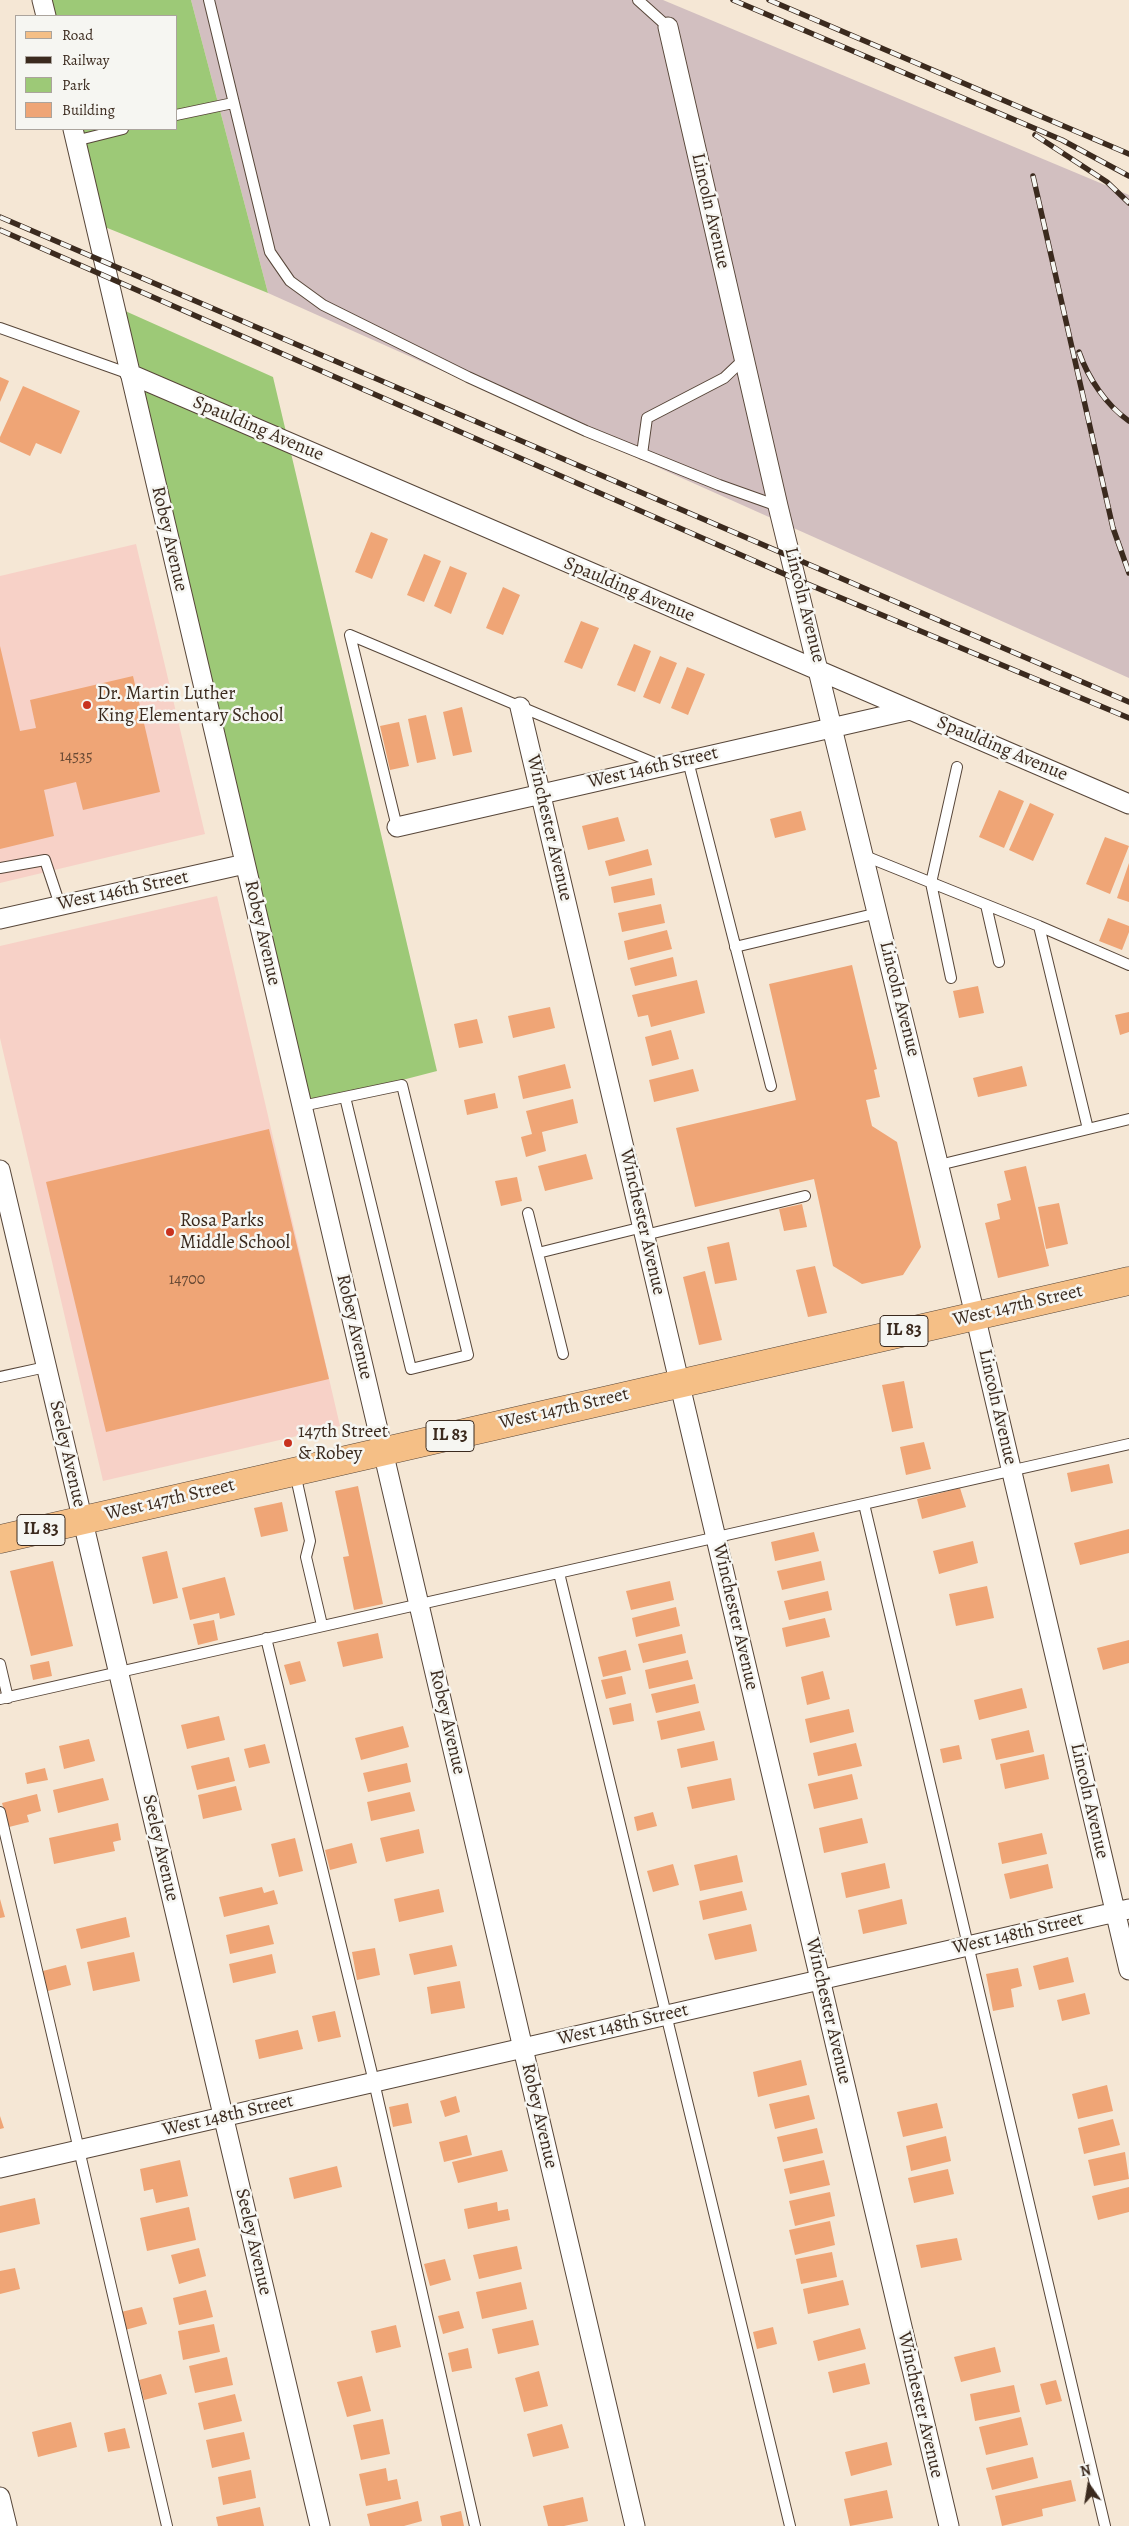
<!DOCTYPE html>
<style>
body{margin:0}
#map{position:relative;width:1129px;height:2526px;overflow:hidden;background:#f5e7d5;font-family:Alegreya,serif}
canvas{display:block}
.legend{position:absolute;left:15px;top:15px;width:162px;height:115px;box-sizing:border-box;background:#f6f6f2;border:1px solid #aba49d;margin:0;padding:6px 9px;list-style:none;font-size:15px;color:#3b2a1e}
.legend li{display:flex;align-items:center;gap:10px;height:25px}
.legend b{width:25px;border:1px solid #aba49d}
.north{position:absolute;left:1064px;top:2461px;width:50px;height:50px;-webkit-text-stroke:4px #f6f6f2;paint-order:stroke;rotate:347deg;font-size:14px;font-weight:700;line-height:20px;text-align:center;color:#3b2a1e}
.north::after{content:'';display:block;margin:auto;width:18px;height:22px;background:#3b2a1e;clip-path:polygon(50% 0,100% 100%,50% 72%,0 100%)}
</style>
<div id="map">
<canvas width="1129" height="2526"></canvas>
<ul class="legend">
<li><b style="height:6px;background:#f5bf86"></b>Road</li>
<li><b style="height:6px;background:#3b2a1e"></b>Railway</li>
<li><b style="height:14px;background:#9dc977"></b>Park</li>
<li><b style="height:14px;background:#efa576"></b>Building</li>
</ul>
<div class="north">N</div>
</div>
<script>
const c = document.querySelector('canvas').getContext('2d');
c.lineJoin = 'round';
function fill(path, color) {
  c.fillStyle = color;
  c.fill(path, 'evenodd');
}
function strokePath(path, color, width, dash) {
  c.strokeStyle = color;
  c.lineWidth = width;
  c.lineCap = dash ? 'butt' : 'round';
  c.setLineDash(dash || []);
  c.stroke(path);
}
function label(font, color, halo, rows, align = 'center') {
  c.font = font + ' Alegreya,serif';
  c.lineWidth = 5;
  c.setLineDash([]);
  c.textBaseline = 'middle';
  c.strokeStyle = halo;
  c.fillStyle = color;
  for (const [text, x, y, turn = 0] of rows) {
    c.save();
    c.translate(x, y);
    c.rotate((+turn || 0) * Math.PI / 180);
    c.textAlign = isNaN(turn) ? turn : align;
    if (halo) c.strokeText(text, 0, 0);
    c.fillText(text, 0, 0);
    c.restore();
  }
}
fill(new Path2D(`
 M 136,544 L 205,834 L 0,883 L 0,576 Z
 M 217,896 L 340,1426 L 103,1481 L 0,1038 L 0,946 Z`), '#f7d1c7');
fill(new Path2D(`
 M 191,0 L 663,0 L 1129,195 L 1129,678 L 268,293 Z`), '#d2bfc0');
fill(new Path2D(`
 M 42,0 L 191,0 L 268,293 L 95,223 L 73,129 L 176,129 L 176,16 L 46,16 Z
 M 114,306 L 273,377 L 437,1071 L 302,1106 Z`), '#9dc977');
fill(new Path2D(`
 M 0,377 L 9,381 L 0,402 Z
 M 23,386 L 80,411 L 61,454 L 36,443 L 30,456 L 0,442 L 0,437 Z
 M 371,532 L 388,539 L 372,579 L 355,572 Z
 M 424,554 L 441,561 L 424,602 L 407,595 Z
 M 450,566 L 467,573 L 451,614 L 434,606 Z
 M 503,587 L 520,595 L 503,635 L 486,628 Z
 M 581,621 L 599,628 L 582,669 L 564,662 Z
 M 634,644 L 651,651 L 635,692 L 617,685 Z
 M 0,646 L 20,731 L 36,728 L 30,700 L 133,676 L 160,792 L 83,810 L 76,782 L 44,790 L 54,836 L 0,849 Z
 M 660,656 L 677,663 L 660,704 L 643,697 Z
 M 687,667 L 705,674 L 688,715 L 671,708 Z
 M 462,707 L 472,752 L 453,756 L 443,712 Z
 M 426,715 L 436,759 L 417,763 L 408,719 Z
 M 399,722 L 409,766 L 390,770 L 380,726 Z
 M 999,790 L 1024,801 L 1004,848 L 979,837 Z
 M 1030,803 L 1054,814 L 1033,861 L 1009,850 Z
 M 801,811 L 806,830 L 775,838 L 770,819 Z
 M 618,817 L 625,841 L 588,850 L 582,826 Z
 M 1105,837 L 1129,846 L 1110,894 L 1086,884 Z
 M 648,849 L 652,865 L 609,876 L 605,861 Z
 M 1129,863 L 1129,902 L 1117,898 Z
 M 652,878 L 655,895 L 614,903 L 611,887 Z
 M 661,904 L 665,923 L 622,932 L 618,913 Z
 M 1108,918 L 1129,926 L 1129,932 L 1122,950 L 1099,941 Z
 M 667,930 L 672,949 L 628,960 L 624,941 Z
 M 673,957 L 677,976 L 635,986 L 630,968 Z
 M 852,965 L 877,1069 L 874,1070 L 880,1097 L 866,1100 L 872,1126 L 897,1142 L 921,1247 L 903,1275 L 862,1284 L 833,1266 L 814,1179 L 695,1207 L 676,1128 L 796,1100 L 769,984 Z
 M 697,980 L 705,1013 L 651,1027 L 648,1015 L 638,1017 L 632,995 Z
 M 978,986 L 984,1013 L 959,1018 L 953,991 Z
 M 550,1007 L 555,1028 L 513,1038 L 508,1016 Z
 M 1129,1012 L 1129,1032 L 1120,1035 L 1115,1015 Z
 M 477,1019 L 483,1043 L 459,1048 L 454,1024 Z
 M 671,1030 L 679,1059 L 652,1066 L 645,1037 Z
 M 565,1064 L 571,1088 L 523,1099 L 518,1076 Z
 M 1022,1066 L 1027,1086 L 978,1097 L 973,1078 Z
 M 693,1069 L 699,1091 L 654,1102 L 649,1080 Z
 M 495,1093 L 498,1108 L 467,1115 L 464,1100 Z
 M 573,1099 L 578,1123 L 542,1132 L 546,1151 L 526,1157 L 521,1137 L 532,1134 L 526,1111 Z
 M 269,1129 L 329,1379 L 106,1432 L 46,1182 Z
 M 586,1154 L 593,1179 L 545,1191 L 538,1166 Z
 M 1026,1166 L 1049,1266 L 998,1278 L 985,1223 L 1000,1219 L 997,1204 L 1011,1200 L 1004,1171 Z
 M 517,1177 L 522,1201 L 501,1206 L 495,1181 Z
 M 1059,1203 L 1068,1244 L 1046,1249 L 1038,1207 Z
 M 802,1204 L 807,1227 L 784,1231 L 779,1209 Z
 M 729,1242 L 737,1280 L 715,1284 L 707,1247 Z
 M 815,1266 L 827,1313 L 808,1317 L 796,1270 Z
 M 705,1271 L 722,1340 L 699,1345 L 683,1277 Z
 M 904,1381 L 913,1428 L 892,1432 L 882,1385 Z
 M 924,1442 L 931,1469 L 906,1475 L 900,1447 Z
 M 1109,1464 L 1113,1483 L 1071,1492 L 1067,1473 Z
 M 358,1486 L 383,1604 L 354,1610 L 343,1557 L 349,1556 L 335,1491 Z
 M 960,1488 L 966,1507 L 922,1519 L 917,1499 Z
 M 282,1502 L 288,1531 L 261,1537 L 254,1508 Z
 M 1129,1529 L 1129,1553 L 1080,1565 L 1074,1543 Z
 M 814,1532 L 819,1551 L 775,1561 L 771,1542 Z
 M 973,1541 L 978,1563 L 939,1574 L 933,1551 Z
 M 167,1551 L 178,1598 L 153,1604 L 142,1557 Z
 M 53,1561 L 73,1646 L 31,1656 L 10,1571 Z
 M 821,1561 L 825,1580 L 782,1590 L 777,1571 Z
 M 225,1577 L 235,1615 L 220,1619 L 219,1613 L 190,1620 L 182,1588 Z
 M 670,1581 L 674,1600 L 631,1610 L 626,1591 Z
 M 987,1586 L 994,1618 L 956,1626 L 949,1594 Z
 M 828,1591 L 832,1610 L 789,1620 L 784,1601 Z
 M 676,1607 L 680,1626 L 636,1637 L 632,1618 Z
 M 825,1618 L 830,1637 L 786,1647 L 782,1628 Z
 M 214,1620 L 218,1640 L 198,1645 L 193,1624 Z
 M 378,1633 L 383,1658 L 343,1667 L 337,1642 Z
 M 682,1634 L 686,1653 L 643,1663 L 638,1644 Z
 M 1129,1640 L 1129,1663 L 1103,1670 L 1097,1648 Z
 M 626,1650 L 631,1670 L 603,1677 L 598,1657 Z
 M 688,1660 L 693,1679 L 649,1689 L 645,1670 Z
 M 49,1661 L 52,1676 L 33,1680 L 30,1665 Z
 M 300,1661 L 306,1681 L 290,1685 L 284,1665 Z
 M 823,1671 L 830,1699 L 807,1705 L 801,1677 Z
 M 622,1676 L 626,1694 L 606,1699 L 601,1680 Z
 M 695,1684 L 699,1703 L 656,1713 L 651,1694 Z
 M 1022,1688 L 1027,1708 L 979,1720 L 974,1700 Z
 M 631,1703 L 634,1721 L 613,1725 L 609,1708 Z
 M 849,1709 L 854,1732 L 810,1743 L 805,1719 Z
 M 700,1711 L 705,1730 L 661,1740 L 657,1721 Z
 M 219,1716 L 225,1740 L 187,1749 L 181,1725 Z
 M 403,1726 L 409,1747 L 361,1760 L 355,1738 Z
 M 1029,1730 L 1034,1752 L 996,1760 L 991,1739 Z
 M 89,1739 L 95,1761 L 64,1769 L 59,1746 Z
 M 714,1741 L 718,1760 L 681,1768 L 677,1749 Z
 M 856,1743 L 862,1766 L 818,1776 L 813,1753 Z
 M 265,1744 L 270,1763 L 249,1768 L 244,1749 Z
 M 959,1745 L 962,1759 L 943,1763 L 940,1749 Z
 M 1044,1754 L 1049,1779 L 1005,1789 L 1000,1764 Z
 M 229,1757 L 235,1781 L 197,1790 L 191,1766 Z
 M 407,1763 L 411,1782 L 368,1792 L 363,1773 Z
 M 45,1768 L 48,1780 L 27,1784 L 25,1773 Z
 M 852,1774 L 858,1799 L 814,1809 L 808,1784 Z
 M 103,1778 L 109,1800 L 58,1813 L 53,1790 Z
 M 731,1778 L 735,1800 L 692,1809 L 687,1787 Z
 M 236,1786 L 242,1810 L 203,1819 L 198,1795 Z
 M 410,1792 L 415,1811 L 371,1821 L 367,1802 Z
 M 37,1794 L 41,1811 L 27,1815 L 29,1822 L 9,1827 L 2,1803 Z
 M 653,1812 L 657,1826 L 637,1831 L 634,1817 Z
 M 862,1818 L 868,1843 L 824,1853 L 819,1828 Z
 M 118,1823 L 121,1840 L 113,1842 L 115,1851 L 54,1864 L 49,1838 Z
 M 419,1829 L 424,1853 L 386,1862 L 380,1838 Z
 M 1042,1833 L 1047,1854 L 1002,1864 L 998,1843 Z
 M 295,1838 L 303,1871 L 279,1877 L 271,1844 Z
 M 352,1843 L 357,1863 L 330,1870 L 325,1850 Z
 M 737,1855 L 743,1882 L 700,1891 L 694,1865 Z
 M 885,1863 L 890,1888 L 846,1898 L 841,1873 Z
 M 673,1864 L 679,1885 L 653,1892 L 647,1871 Z
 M 1048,1864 L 1053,1888 L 1010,1899 L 1004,1874 Z
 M 262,1887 L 264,1893 L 274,1890 L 278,1904 L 224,1917 L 219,1897 Z
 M 439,1889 L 444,1912 L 399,1922 L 394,1899 Z
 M 742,1891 L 747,1910 L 703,1920 L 699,1901 Z
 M 0,1899 L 5,1917 L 0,1918 Z
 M 902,1899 L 907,1924 L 863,1934 L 858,1910 Z
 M 126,1917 L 130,1937 L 81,1949 L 76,1929 Z
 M 751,1924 L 757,1951 L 715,1960 L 708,1934 Z
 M 269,1925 L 274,1944 L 230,1954 L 226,1935 Z
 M 452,1945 L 457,1966 L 414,1975 L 409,1954 Z
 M 375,1948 L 380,1975 L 357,1980 L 352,1952 Z
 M 134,1952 L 140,1981 L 93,1991 L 87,1962 Z
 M 272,1954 L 276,1973 L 233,1983 L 229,1964 Z
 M 1068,1957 L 1074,1982 L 1039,1990 L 1033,1966 Z
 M 66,1965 L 71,1985 L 44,1992 L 39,1972 Z
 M 1018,1968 L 1022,1986 L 1011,1989 L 1014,2007 L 993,2011 L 986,1974 Z
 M 460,1981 L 465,2008 L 431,2014 L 427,1987 Z
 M 1085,1993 L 1090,2014 L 1062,2021 L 1057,2000 Z
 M 335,2011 L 341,2037 L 318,2042 L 312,2016 Z
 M 298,2030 L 303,2049 L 259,2059 L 255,2040 Z
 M 801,2060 L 807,2085 L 758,2097 L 753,2072 Z
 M 1107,2085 L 1113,2111 L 1078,2119 L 1072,2094 Z
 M 809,2095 L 815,2119 L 775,2129 L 769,2104 Z
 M 456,2096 L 460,2112 L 445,2117 L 440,2101 Z
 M 408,2103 L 412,2123 L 393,2127 L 389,2107 Z
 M 937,2103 L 943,2128 L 903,2137 L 897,2112 Z
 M 0,2116 L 4,2128 L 0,2129 Z
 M 1113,2119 L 1120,2145 L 1084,2154 L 1078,2128 Z
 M 817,2128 L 823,2153 L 783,2162 L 777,2137 Z
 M 467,2135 L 472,2155 L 444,2162 L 439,2142 Z
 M 946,2136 L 951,2161 L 911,2171 L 906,2146 Z
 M 502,2150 L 508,2171 L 458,2183 L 452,2162 Z
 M 1125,2152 L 1129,2179 L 1094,2186 L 1088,2160 Z
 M 180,2160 L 188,2196 L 156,2203 L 153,2189 L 144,2191 L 140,2169 Z
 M 824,2160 L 830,2185 L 790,2194 L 784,2169 Z
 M 337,2166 L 342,2187 L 294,2199 L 289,2178 Z
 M 948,2169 L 954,2194 L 914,2203 L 908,2178 Z
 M 1129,2187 L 1129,2212 L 1098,2220 L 1092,2196 Z
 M 830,2192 L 835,2216 L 795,2226 L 789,2201 Z
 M 35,2198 L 40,2224 L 0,2233 L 0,2206 Z
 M 497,2202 L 498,2211 L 508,2209 L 510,2220 L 468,2229 L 464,2209 Z
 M 189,2207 L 196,2240 L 147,2251 L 140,2218 Z
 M 830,2221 L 835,2245 L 795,2255 L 789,2230 Z
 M 957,2238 L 962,2260 L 921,2268 L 916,2245 Z
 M 517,2246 L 522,2269 L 479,2279 L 473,2255 Z
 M 199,2248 L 206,2276 L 179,2284 L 171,2255 Z
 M 832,2252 L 837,2277 L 801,2284 L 796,2259 Z
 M 445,2259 L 451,2280 L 430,2286 L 424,2264 Z
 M 15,2268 L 20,2289 L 0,2294 L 0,2271 Z
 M 843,2280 L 849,2305 L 808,2314 L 803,2289 Z
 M 521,2282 L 527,2309 L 482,2319 L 476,2292 Z
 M 206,2290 L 213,2317 L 179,2325 L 173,2298 Z
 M 142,2307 L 147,2324 L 125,2330 L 121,2312 Z
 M 459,2311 L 464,2328 L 443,2334 L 438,2316 Z
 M 533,2320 L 539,2345 L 498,2354 L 492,2329 Z
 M 214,2324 L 220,2352 L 183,2360 L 178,2331 Z
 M 396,2325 L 401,2347 L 376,2353 L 371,2331 Z
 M 773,2327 L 777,2344 L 757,2349 L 753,2332 Z
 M 860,2328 L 866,2349 L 818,2361 L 813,2341 Z
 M 995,2347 L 1001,2372 L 961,2382 L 954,2357 Z
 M 468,2348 L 472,2368 L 452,2372 L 448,2353 Z
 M 227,2357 L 233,2385 L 195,2393 L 189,2366 Z
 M 865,2363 L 870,2384 L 833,2393 L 828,2372 Z
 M 539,2371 L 548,2406 L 524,2412 L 515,2378 Z
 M 161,2374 L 167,2394 L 144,2400 L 139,2380 Z
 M 362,2376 L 371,2411 L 347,2417 L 337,2382 Z
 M 1056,2380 L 1062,2401 L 1046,2405 L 1040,2384 Z
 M 1014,2385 L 1020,2412 L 975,2421 L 970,2394 Z
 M 235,2394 L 242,2421 L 204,2430 L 198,2403 Z
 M 1021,2417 L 1028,2445 L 986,2455 L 979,2427 Z
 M 383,2419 L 390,2454 L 361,2460 L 353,2425 Z
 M 71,2422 L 77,2447 L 38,2457 L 32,2432 Z
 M 562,2424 L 569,2448 L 533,2457 L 527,2434 Z
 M 125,2428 L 130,2448 L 108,2452 L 104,2433 Z
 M 244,2432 L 250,2459 L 212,2468 L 206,2440 Z
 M 887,2442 L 892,2465 L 851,2476 L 845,2452 Z
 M 1033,2457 L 1038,2478 L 992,2490 L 986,2468 Z
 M 386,2468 L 388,2481 L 397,2479 L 401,2499 L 366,2506 L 359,2474 Z
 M 251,2470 L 256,2498 L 223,2505 L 218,2477 Z
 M 1071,2480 L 1076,2501 L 1042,2509 L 1043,2516 L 1002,2526 L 995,2496 Z
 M 887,2490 L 893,2518 L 850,2526 L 844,2499 Z
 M 583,2497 L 588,2521 L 564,2526 L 548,2526 L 543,2506 Z
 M 418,2501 L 422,2521 L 404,2526 L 370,2526 L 367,2514 Z
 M 260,2507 L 264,2526 L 218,2526 L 216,2517 Z
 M 461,2511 L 464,2526 L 442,2526 L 440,2516 Z`), '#efa576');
const service = new Path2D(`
 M 209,0 L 270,252 L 290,281 L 323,305 L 468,377 L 586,431 L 719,485 L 778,506
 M 638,0 L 668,27
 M 176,115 L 233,103
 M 75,141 L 123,129
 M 0,328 L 130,374
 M 642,454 L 647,418 L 724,378 L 744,359
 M 350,635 L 659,765
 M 350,635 L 397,827
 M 688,761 L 771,1086
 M 865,856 L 1039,926 L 1129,965
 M 0,868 L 45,860 L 60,905
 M 986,905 L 999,962
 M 1039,926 L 1088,1129
 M 735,947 L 878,913
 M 951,978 L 931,883 L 957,767
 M 302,1106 L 402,1085 L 468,1355 L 411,1369 L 345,1097
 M 939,1165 L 1129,1119
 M 528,1213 L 563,1354
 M 645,1235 L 805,1196
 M 538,1253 L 643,1227
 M 0,1377 L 46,1367
 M 295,1473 L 310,1541 L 306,1557 L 322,1625
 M 864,1504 L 1105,2526
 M 559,1573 L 790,2526
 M 266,1638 L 374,2082 L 475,2526
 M 0,1664 L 8,1698
 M 0,1699 L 1129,1444
 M 0,1812 L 167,2526`);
const minor = new Path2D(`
 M 42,0 L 46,16
 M 668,27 L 778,506 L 975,1315 L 1129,1970
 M 73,129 L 635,2526
 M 130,374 L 1129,804
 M 520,707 L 949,2526
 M 397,827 L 910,710
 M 0,919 L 245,864
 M 0,1170 L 320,2526
 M 0,2168 L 1129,1909
 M 0,2497 L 7,2526`);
const primary = new Path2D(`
 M 0,1539 L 1129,1281`);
strokePath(service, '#574639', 12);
strokePath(minor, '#574639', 21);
strokePath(primary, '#574639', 29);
strokePath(service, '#fff', 10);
strokePath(minor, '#fff', 19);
strokePath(primary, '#f5bf86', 28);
const rail = new Path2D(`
 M 733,0 L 1062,140 L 1129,176
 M 769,0 L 1129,154
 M 1035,135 L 1107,182 L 1129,203
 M 1033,176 L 1113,528 L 1129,573
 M 0,217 L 1129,702
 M 0,230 L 798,580 L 1129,718
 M 1079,352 C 1088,378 1106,405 1129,421`);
strokePath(rail, '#3b2a1e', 5.5);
strokePath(rail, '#f6f6f2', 4, [11]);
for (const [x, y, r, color] of [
 [87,705,5,"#c8321e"],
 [170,1232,5,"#c8321e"],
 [288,1443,5,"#c8321e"]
]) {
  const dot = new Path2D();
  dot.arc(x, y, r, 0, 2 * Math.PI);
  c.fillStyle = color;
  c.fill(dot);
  strokePath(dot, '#f6f6f2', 2);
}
label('16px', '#684934', null, [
 ["14535",76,757],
 ["14700",187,1280]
]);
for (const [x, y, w] of [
 [904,1331,48],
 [450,1436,48],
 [41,1530,48]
]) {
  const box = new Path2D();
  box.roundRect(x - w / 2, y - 15.5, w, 31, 4);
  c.fillStyle = '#f6f6f2';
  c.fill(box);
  strokePath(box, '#3b2a1e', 1);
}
label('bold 18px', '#3b2a1e', null, [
 ["IL 83",904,1331],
 ["IL 83",450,1436],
 ["IL 83",41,1530]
]);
label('19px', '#3b2a1e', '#f6f6f2', [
 ["Lincoln Avenue",710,211,77],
 ["Spaulding Avenue",258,429,23],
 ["Robey Avenue",169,539,77],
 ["Spaulding Avenue",629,590,23],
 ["Lincoln Avenue",804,605,76],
 ["Spaulding Avenue",1002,749,23],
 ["West 146th Street",653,768,-13],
 ["Winchester Avenue",549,828,77],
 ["West 146th Street",123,891,-12],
 ["Robey Avenue",262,933,77],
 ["Lincoln Avenue",899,999,76],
 ["Winchester Avenue",642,1222,77],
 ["West 147th Street",1018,1306,-13],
 ["Robey Avenue",354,1327,77],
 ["Lincoln Avenue",997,1407,77],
 ["West 147th Street",564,1409,-13],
 ["Seeley Avenue",67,1454,77],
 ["West 147th Street",170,1500,-13],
 ["Winchester Avenue",735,1617,77],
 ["Robey Avenue",447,1722,77],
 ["Lincoln Avenue",1089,1801,77],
 ["Seeley Avenue",160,1848,77],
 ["West 148th Street",1018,1934,-13],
 ["Winchester Avenue",828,2011,77],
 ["West 148th Street",623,2025,-13],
 ["West 148th Street",228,2116,-13],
 ["Robey Avenue",539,2116,77],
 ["Seeley Avenue",253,2242,77],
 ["Winchester Avenue",920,2405,77]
]);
label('19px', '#3b2a1e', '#f6f6f2', [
 ["Dr. Martin Luther",97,694],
 ["King Elementary School",97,716],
 ["Rosa Parks",180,1221],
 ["Middle School",180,1243],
 ["147th Street",298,1432],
 ["& Robey",298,1454]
], 'left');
</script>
